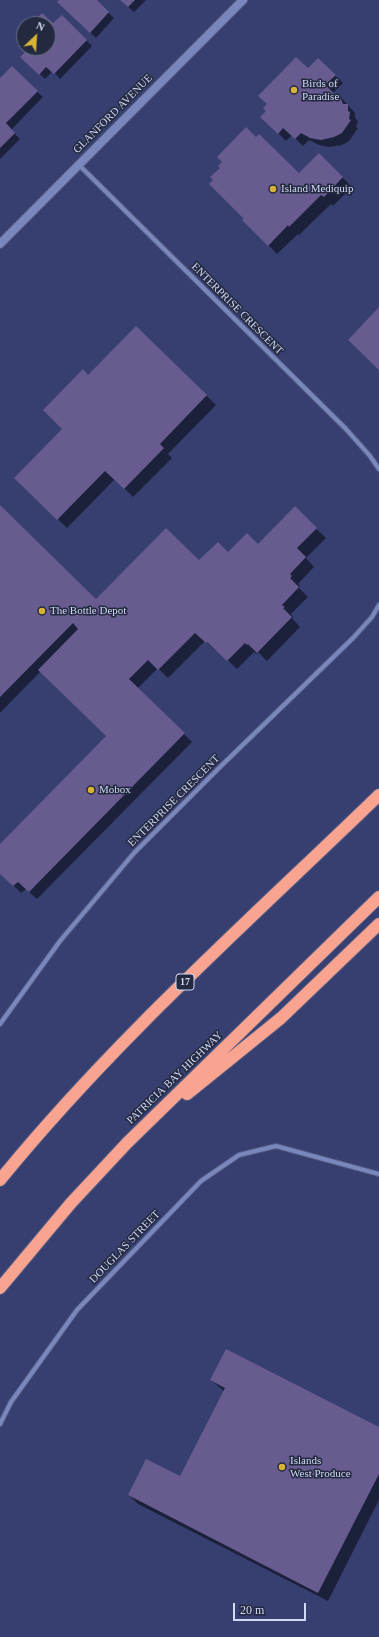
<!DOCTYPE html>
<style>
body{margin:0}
#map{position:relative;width:379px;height:1637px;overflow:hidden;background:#363f70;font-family:"Times New Roman",serif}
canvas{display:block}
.north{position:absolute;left:16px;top:16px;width:40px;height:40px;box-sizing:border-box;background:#23293f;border:1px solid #686f88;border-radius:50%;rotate:25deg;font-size:11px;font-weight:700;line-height:16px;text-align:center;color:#d0d8f5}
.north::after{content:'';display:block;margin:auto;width:14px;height:18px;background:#d7b434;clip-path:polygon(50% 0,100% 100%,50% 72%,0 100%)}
.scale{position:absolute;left:233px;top:1603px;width:73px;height:18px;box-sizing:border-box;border:2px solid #d0d8f5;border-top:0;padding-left:5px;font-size:12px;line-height:14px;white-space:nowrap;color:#d0d8f5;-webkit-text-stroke:3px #23293f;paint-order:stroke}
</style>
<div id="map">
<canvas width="379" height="1637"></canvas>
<div class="north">N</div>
<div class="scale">20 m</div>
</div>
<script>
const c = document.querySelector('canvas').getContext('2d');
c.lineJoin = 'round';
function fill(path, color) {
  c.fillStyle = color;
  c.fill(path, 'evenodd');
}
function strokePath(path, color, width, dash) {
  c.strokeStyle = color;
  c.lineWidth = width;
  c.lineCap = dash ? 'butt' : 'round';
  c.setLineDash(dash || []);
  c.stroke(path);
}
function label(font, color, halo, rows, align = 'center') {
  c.font = font + ' "Times New Roman",serif';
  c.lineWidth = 3;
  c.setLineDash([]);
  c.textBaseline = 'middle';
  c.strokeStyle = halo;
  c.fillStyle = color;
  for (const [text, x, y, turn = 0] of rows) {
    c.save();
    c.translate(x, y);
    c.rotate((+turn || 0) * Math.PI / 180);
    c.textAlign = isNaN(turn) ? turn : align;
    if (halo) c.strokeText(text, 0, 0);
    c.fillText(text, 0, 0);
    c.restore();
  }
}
fill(new Path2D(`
 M 61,0 L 95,0 L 114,18 L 96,38 L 59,2 Z
 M 121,0 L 146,0 L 134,12 Z
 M 42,14 L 53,25 L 62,16 L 92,46 L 60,79 L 53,71 L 45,79 L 22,57 L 30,48 L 48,48 L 48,24 L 33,24 Z
 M 318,59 L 343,83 L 333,93 L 337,97 L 339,95 L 346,103 L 355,113 L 355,118 L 358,121 L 356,127 L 358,128 L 349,141 L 342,145 L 329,147 L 319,145 L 309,140 L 303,146 L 292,135 L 286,141 L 262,117 Z
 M 12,67 L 43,97 L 11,130 L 20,139 L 0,159 L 0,79 Z
 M 319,154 L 352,187 L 333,206 L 331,204 L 299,235 L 298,234 L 277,254 L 244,220 L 299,174 Z
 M 136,327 L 216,405 L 168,454 L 172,458 L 133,497 L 115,479 L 67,528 L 16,478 L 63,429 L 88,376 Z
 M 0,506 L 97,600 L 199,562 L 258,545 L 295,508 L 326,538 L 306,558 L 314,567 L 298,584 L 300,586 L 299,588 L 308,597 L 291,614 L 293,617 L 292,618 L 300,627 L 267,661 L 258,652 L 257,654 L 254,652 L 237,669 L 217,650 L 216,651 L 205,641 L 168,678 L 158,668 L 138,688 L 192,742 L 37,899 L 26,889 L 21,893 L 0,872 L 0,845 L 107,736 L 41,671 L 0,713 Z
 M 211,1380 L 379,1428 L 379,1500 L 328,1601 L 138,1504 L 129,1495 L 180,1478 L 224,1391 Z`), '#0007');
fill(new Path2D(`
 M 59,0 L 97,0 L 109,12 L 90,33 L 57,2 Z
 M 120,0 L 135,0 L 128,7 Z
 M 42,13 L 53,23 L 62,15 L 87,40 L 54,74 L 46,67 L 39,75 L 20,57 L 29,48 L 48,48 L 48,24 L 32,24 Z
 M 296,57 L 308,68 L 318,58 L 336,75 L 325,85 L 337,96 L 339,94 L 343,104 L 348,104 L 348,111 L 350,112 L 349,119 L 351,120 L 342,133 L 334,137 L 321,140 L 310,138 L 301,133 L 295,139 L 283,128 L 278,134 L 260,117 L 266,111 L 263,108 L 267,104 L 258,96 Z
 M 12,66 L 38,91 L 6,123 L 15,133 L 0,148 L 0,78 Z
 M 246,127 L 256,137 L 259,134 L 299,173 L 319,153 L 343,177 L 324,197 L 321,195 L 289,227 L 288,225 L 268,246 L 242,220 L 244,219 L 209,184 L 213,180 L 210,177 L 220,168 L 218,166 L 222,162 L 217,157 Z
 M 379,307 L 379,370 L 348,340 Z
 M 136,326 L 207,395 L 160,444 L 164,448 L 124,489 L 105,471 L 57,520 L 14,478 L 62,429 L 43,410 L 83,369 L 88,375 Z
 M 0,505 L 96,599 L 166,528 L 199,560 L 218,542 L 228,552 L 247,533 L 258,544 L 295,506 L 317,528 L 297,548 L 306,557 L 290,574 L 292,576 L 290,578 L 299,587 L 282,605 L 285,607 L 283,608 L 292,617 L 257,653 L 248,644 L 247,645 L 245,643 L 227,661 L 207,642 L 206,643 L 195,633 L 158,670 L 148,660 L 129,679 L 185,733 L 29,892 L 18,882 L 13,886 L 0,874 L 0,844 L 106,736 L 38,670 L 78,629 L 73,623 L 0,697 Z
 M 226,1349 L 379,1427 L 379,1474 L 318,1593 L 128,1495 L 146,1459 L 180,1476 L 225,1388 L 210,1380 Z`), '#675b90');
const minor = new Path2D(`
 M 79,165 L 346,429 L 370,456 L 379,469
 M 0,1024 L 60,941 L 134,853 L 221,766 L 353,638 L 372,617 L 379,605
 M 0,1424 L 11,1402 L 77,1310 L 201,1181 L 239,1155 L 276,1146 L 379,1174`);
const secondary = new Path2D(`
 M 0,244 L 243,0`);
const motorway = new Path2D(`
 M 187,1094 L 281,1018 L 379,924
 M 0,1180 C 114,1040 250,920 379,795
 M 0,1288 L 71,1203 L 127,1143 L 379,897`);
strokePath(minor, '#535b83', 6);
strokePath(secondary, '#535b83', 10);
strokePath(motorway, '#535b83', 14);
strokePath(minor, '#7987bc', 4);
strokePath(secondary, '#7987bc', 8);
strokePath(motorway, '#f9a491', 12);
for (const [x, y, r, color] of [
 [294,90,4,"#d7b434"],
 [273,189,4,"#d7b434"],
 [42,611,4,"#d7b434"],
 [91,790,4,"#d7b434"],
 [282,1467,4,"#d7b434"]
]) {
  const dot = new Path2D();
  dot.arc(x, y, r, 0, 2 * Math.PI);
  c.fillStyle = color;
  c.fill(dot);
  strokePath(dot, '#23293f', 1.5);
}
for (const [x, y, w] of [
 [185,982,18]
]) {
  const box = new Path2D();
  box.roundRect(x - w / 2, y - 8, w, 16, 3);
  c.fillStyle = '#23293f';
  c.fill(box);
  strokePath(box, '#d0d8f5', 1);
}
label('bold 10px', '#d0d8f5', null, [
 ["17",185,982]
]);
label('11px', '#d0d8f5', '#23293f', [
 ["Birds of",302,84],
 ["Paradise",302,97],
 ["Island Mediquip",281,189],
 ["The Bottle Depot",50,611],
 ["Mobox",99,790],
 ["Islands",290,1461],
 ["West Produce",290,1474]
], 'left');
label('11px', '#d0d8f5', '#23293f', [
 ["GLANFORD AVENUE",113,114,-45],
 ["ENTERPRISE CRESCENT",237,309,45],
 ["ENTERPRISE CRESCENT",174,801,-45],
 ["PATRICIA BAY HIGHWAY",175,1078,-44],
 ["DOUGLAS STREET",125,1247,-46]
]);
</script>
